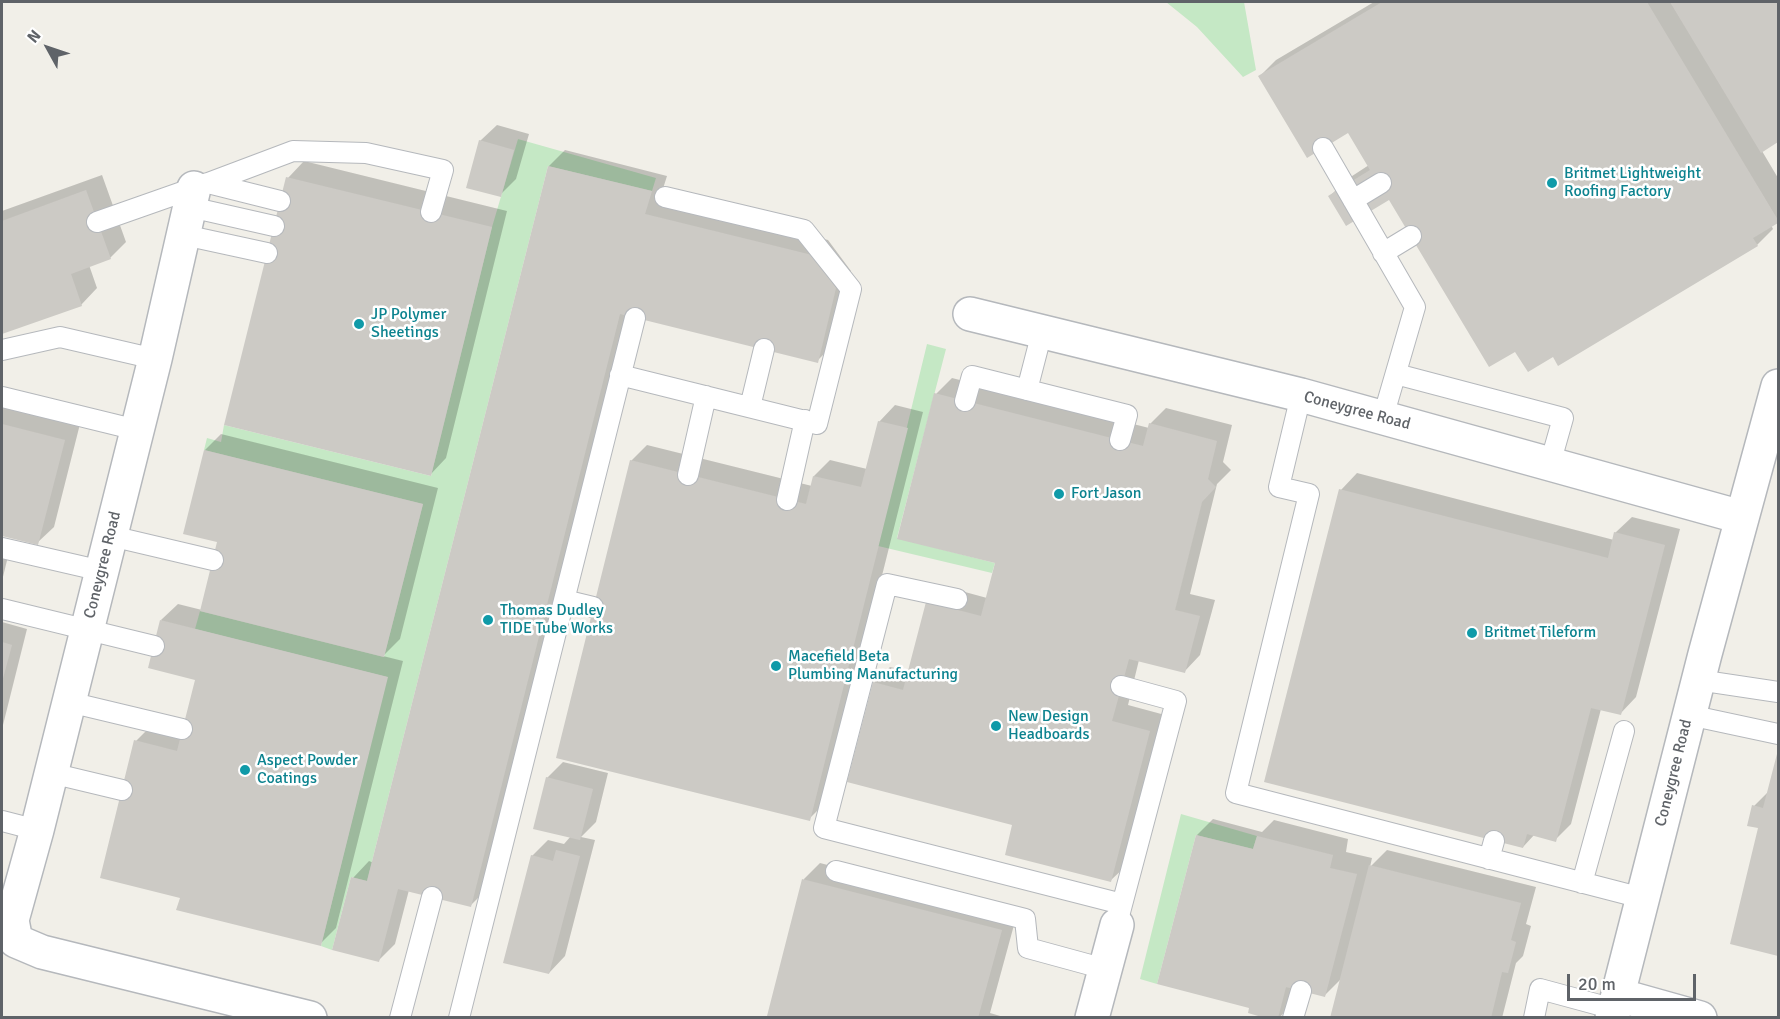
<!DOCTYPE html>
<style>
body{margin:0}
#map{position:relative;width:1780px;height:1019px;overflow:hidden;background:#f1efe8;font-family:Signika,sans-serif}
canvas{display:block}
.frame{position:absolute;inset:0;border:3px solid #5f6368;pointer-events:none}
.north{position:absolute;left:18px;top:18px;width:60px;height:60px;-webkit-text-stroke:4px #fff;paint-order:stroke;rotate:310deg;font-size:16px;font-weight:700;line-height:24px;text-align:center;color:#5f6368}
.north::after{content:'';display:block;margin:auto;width:21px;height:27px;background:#5f6368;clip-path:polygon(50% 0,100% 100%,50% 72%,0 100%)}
.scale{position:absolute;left:1567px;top:974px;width:129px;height:27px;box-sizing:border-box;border:3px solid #5f6368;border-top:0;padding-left:8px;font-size:18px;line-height:21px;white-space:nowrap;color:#5f6368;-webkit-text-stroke:4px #fff;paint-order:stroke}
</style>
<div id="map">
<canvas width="1780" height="1019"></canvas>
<div class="frame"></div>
<div class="north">N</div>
<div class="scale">20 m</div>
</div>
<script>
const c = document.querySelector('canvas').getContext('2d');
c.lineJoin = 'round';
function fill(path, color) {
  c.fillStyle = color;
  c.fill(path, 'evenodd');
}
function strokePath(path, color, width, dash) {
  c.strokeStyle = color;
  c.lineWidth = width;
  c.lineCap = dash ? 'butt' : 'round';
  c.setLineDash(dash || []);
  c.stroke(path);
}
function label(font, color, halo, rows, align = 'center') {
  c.font = font + ' Signika,sans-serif';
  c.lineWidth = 5;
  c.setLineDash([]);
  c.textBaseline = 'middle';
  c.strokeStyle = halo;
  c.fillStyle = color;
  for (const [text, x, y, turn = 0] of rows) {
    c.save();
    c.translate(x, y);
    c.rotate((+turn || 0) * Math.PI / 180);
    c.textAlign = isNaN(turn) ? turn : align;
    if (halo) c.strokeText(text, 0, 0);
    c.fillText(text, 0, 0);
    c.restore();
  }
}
fill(new Path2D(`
 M 1166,2 L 1244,2 L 1256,70 L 1243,77 L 1197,27 Z
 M 518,139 L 656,178 L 652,191 L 548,166 L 367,881 L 351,877 L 332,950 L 321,946 L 387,677 L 195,629 L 200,611 L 384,657 L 423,504 L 204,450 L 207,438 L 221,442 L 224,425 L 431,476 L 492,227 Z
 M 927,344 L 946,349 L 897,538 L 995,563 L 992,573 L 878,546 Z
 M 1181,814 L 1257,836 L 1253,849 L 1196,835 L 1157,984 L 1140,979 Z`), '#c5e8c5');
fill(new Path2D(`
 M 1374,2 L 1778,2 L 1778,141 L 1762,151 L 1778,178 L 1778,221 L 1771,225 L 1773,229 L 1757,245 L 1553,355 L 1516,350 L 1390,198 L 1330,196 L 1346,180 L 1369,165 L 1349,131 L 1260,76 L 1276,60 Z
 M 497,125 L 529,134 L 516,179 L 500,195 L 480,141 Z
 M 565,150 L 667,176 L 660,198 L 828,240 L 851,271 L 833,345 L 817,361 L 631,315 L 487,889 L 471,905 L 409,890 L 395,944 L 379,960 L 353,878 L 369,861 L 374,863 L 549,166 Z
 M 304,161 L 507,211 L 446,458 L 430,475 L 288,178 Z
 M 102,175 L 126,242 L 110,258 L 89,265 L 97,288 L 81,305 L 2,332 L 2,211 Z
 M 952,378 L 1149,428 L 1150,424 L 1166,408 L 1232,425 L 1223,462 L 1231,470 L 1217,484 L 1190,594 L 1215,600 L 1200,655 L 1184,672 L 1139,660 L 1128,705 L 1165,715 L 1127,865 L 1110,881 L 1014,824 L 874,683 L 890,667 L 909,671 L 927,602 L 943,586 L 987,598 L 997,562 L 936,394 Z
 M 2,405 L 80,424 L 54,527 L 37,543 L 2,534 Z
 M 895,405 L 923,412 L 825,803 L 809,819 L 631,461 L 647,445 L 812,486 L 814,476 L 830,460 L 867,469 L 879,422 Z
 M 221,434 L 438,488 L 400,639 L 383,656 L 403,661 L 336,928 L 320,944 L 181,897 L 136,741 L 152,725 L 183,733 L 197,678 L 161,620 L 178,604 L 202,610 L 219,541 L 205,450 Z
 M 1357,473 L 1614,540 L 1615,533 L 1632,517 L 1680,529 L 1636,697 L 1620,714 L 1601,709 L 1571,824 L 1555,840 L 1535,834 L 1523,847 L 1341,490 Z
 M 2,541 L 11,544 L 2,581 Z
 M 2,622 L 27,629 L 2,729 Z
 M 1778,752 L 1778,954 L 1731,943 L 1760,827 L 1754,806 L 1769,791 Z
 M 563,762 L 608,773 L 596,822 L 581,837 L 595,840 L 565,956 L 549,973 L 532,856 L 548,840 L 564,844 L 571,836 L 547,778 Z
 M 1213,819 L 1262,832 L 1274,820 L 1348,839 L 1346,852 L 1372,858 L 1370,867 L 1387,850 L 1536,887 L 1526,924 L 1531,926 L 1523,956 L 1516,963 L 1502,1018 L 1331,1018 L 1342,978 L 1325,995 L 1297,988 L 1293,1003 L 1279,1018 L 1270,1018 L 1251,1007 L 1197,835 Z
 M 820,863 L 1017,914 L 990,1013 L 1007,1018 L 778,1018 L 769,1015 L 804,879 Z`), '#0003');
fill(new Path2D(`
 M 1382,2 L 1647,2 L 1778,220 L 1778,223 L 1753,238 L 1758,246 L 1558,366 L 1553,357 L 1528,372 L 1515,352 L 1489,367 L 1389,200 L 1346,226 L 1328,196 L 1370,170 L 1348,133 L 1307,158 L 1258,76 Z
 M 1670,2 L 1778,2 L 1778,142 L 1761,153 Z
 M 479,140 L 514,150 L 501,197 L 466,188 Z
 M 548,166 L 652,191 L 645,214 L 812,255 L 836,288 L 818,363 L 620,314 L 471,907 L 398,889 L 379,962 L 332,950 L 351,877 L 367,881 Z
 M 286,177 L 492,227 L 431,476 L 224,425 Z
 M 86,190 L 111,259 L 71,274 L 82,306 L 2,334 L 2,221 Z
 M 934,393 L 1143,446 L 1149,423 L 1217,441 L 1208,479 L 1216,487 L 1202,502 L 1175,610 L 1200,616 L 1185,673 L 1129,659 L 1112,721 L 1150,731 L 1111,882 L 1005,855 L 1012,825 L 847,782 L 873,682 L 903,690 L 926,602 L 981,616 L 995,563 L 897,539 Z
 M 878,421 L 908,428 L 810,821 L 556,758 L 630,460 L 806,504 L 813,476 L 861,487 Z
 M 2,424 L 65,440 L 38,545 L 2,536 Z
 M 204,450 L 423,504 L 384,657 L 200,611 L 217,542 L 183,534 Z
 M 1339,489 L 1608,558 L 1614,532 L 1665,545 L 1621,715 L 1591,708 L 1556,842 L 1527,834 L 1523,848 L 1264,782 Z
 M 160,620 L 388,677 L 321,946 L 176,910 L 180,898 L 100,878 L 134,740 L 177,751 L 195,680 L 148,668 Z
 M 2,642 L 12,645 L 2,682 Z
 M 1778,750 L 1778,956 L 1730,944 L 1758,828 L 1747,826 L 1752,805 L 1763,808 Z
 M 546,777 L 593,789 L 580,840 L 533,829 Z
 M 1196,835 L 1253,849 L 1257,836 L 1333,855 L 1330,868 L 1357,874 L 1325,997 L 1286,987 L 1278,1018 L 1265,1018 L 1248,1013 L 1249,1008 L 1157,984 Z
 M 556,850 L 580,856 L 549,974 L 503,963 L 531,855 L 553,861 Z
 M 1369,865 L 1521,903 L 1511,940 L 1516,942 L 1508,973 L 1502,972 L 1491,1018 L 1330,1018 Z
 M 802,879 L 1002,930 L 978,1018 L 767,1016 Z`), '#cccac5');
const service = new Path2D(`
 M 1323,148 L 1415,307 L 1383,417
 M 208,183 L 280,201
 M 1353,200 L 1381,183
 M 190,207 L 274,226
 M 97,222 L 208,183 L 293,151 L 366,153 L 443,170 L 431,212
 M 184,235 L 267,253
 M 1383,253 L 1411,236
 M 2,350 L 60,337 L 155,359
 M 1396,374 L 1563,418 L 1550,464
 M 620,375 L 817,424 L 851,289 L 804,230 L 665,197
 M 1027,390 L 1042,332
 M 1301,395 L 1279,487 L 1309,494 L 1236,793 L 1642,898
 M 2,397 L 137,430
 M 965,401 L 972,376 L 1127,415 L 1120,440
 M 750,407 L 764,349
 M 688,475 L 706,396
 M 787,500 L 805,420
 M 111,536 L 213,560
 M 2,548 L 102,571
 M 957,599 L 887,584 L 824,828 L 1122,904
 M 564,600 L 593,607
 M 2,609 L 154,646
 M 1698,680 L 1778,692
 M 69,702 L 182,729
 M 1689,715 L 1778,734
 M 51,773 L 122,790
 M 2,821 L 37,830
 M 1489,859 L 1494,841
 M 836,871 L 1025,919 L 1028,948 L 1105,969
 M 1582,883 L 1624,731
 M 1119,916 L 1176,701 L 1121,686
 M 400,1018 L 432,897
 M 459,1018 L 635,318
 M 1293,1018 L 1301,991
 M 1534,1018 L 1540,989 L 1614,1009`);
const minor = new Path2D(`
 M 194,188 L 155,359 L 37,830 L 12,920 L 16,941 L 42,952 L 310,1018
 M 970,314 L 1301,395 L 1741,517
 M 1618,995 L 1700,1018
 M 1092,1018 L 1117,925
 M 1612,1018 L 1705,654 L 1778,386`);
strokePath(service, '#b5b8bc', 22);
strokePath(minor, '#b5b8bc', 36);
strokePath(service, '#fff', 20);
strokePath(minor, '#fff', 33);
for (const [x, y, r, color] of [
 [1552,183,6,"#0f9aa8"],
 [359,324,6,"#0f9aa8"],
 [1059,494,6,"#0f9aa8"],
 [488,620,6,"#0f9aa8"],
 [1472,633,6,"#0f9aa8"],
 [776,666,6,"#0f9aa8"],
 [996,726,6,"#0f9aa8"],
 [245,770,6,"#0f9aa8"]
]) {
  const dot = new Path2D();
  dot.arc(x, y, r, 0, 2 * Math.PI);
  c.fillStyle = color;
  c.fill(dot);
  strokePath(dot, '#fff', 2);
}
label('16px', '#0d838f', '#fff', [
 ["Britmet Lightweight",1564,174],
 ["Roofing Factory",1564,192],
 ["JP Polymer",371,315],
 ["Sheetings",371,333],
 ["Fort Jason",1071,494],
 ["Thomas Dudley",500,611],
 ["TIDE Tube Works",500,629],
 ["Britmet Tileform",1484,633],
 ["Macefield Beta",788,657],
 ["Plumbing Manufacturing",788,675],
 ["New Design",1008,717],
 ["Headboards",1008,735],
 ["Aspect Powder",257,761],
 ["Coatings",257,779]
], 'left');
label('16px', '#5f6368', '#fff', [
 ["Coneygree Road",1357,411,15],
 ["Coneygree Road",103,565,-76],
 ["Coneygree Road",1674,773,-76]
]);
</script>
